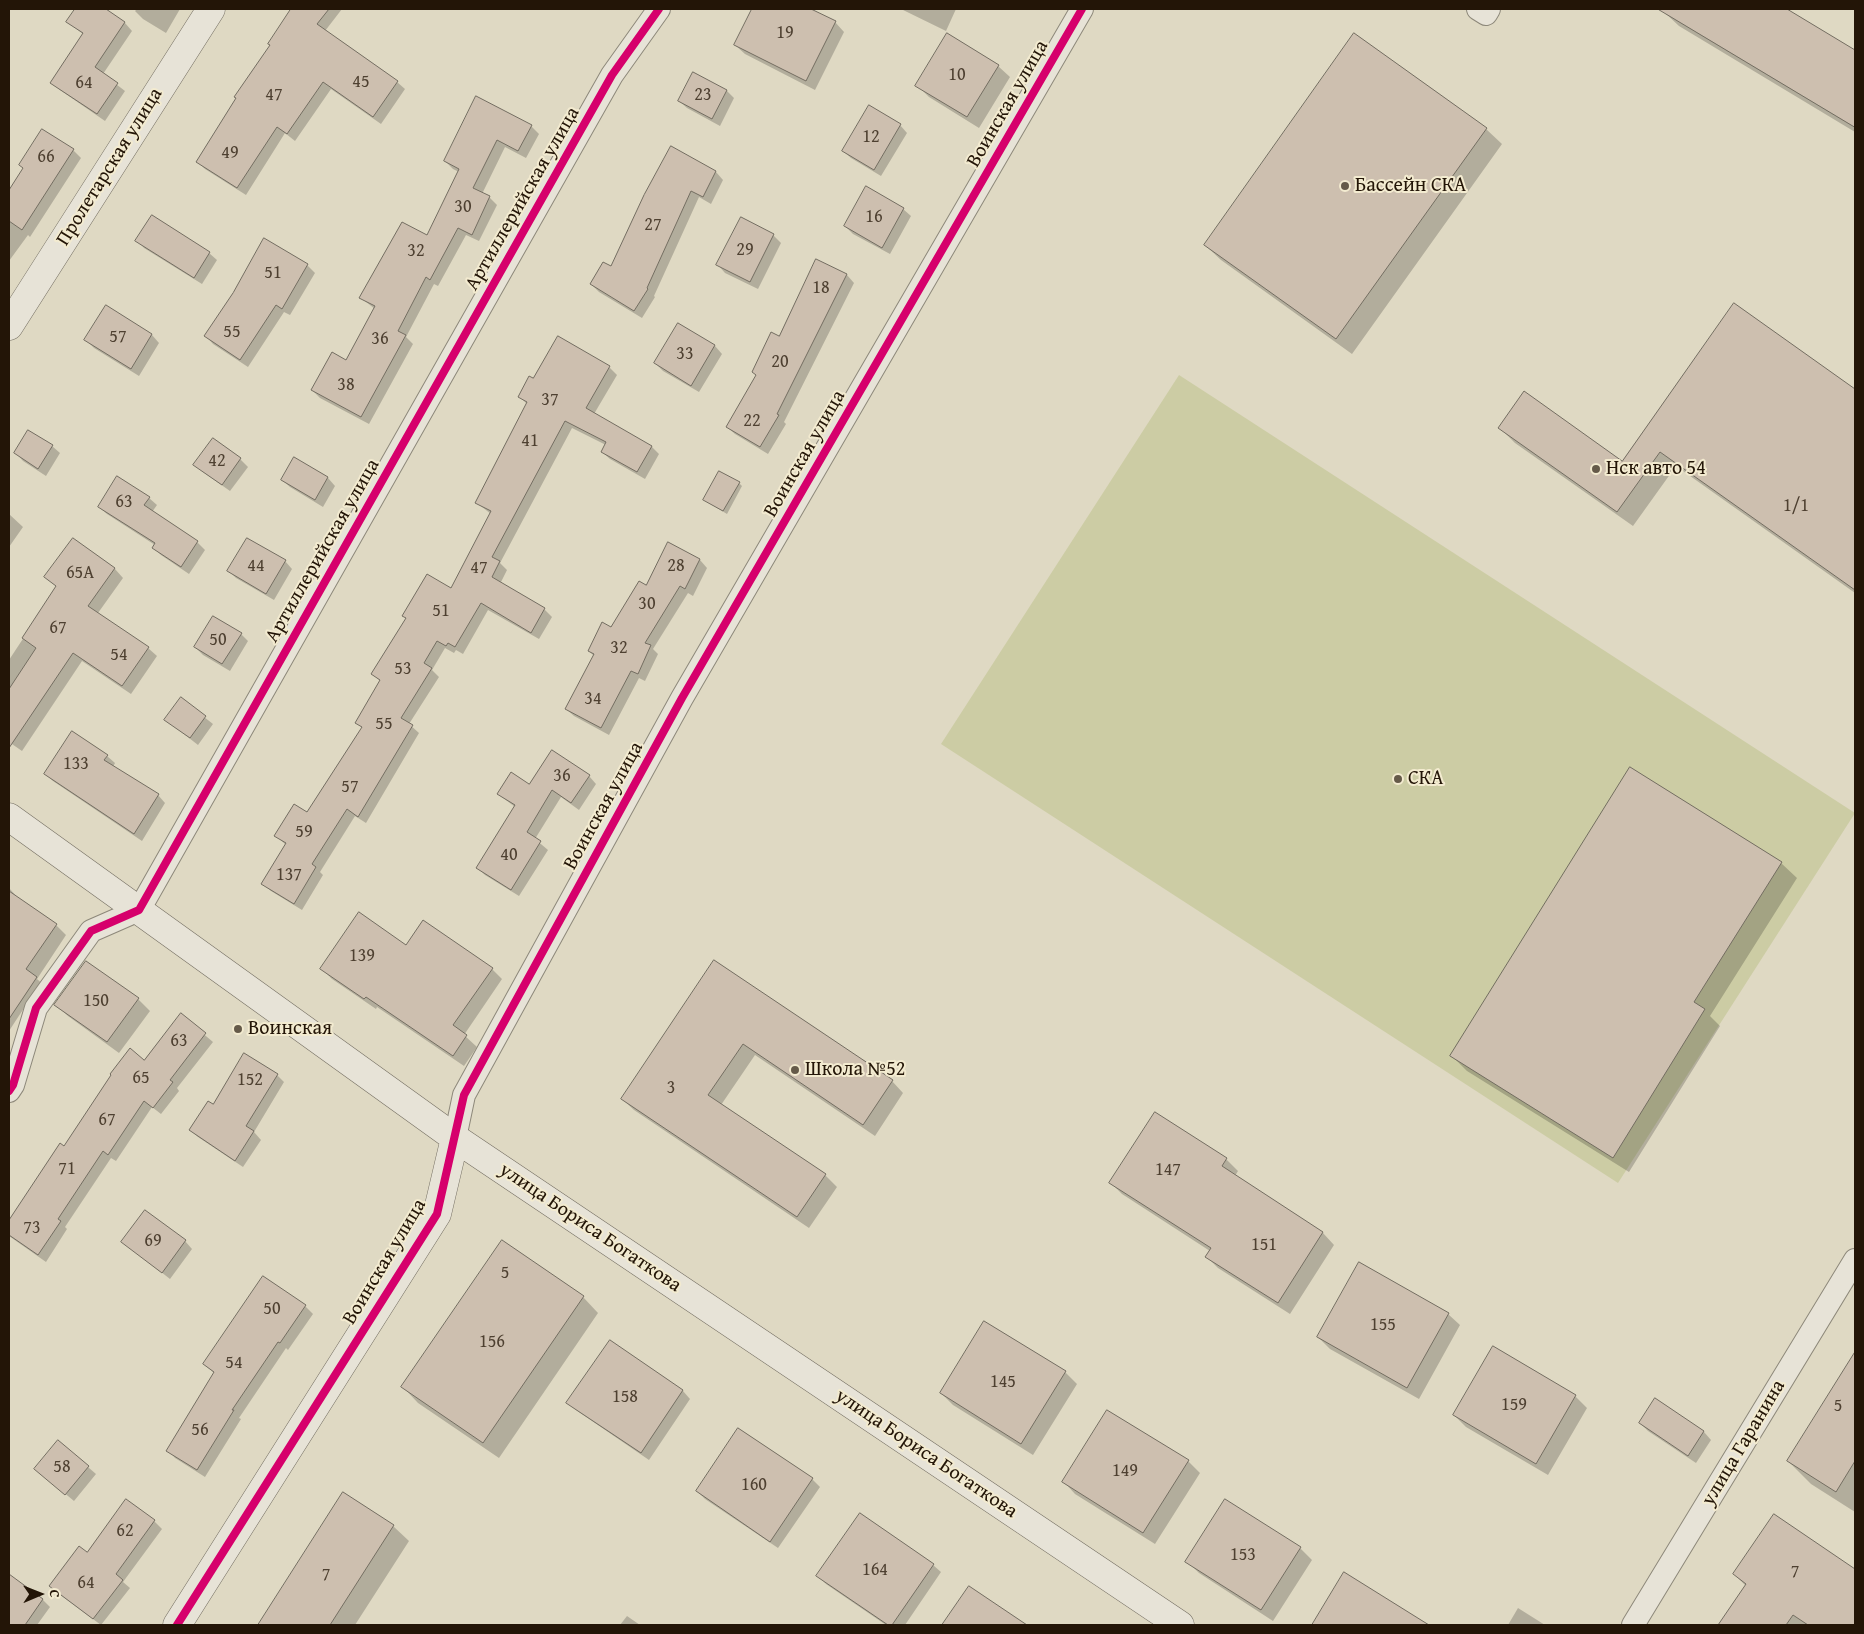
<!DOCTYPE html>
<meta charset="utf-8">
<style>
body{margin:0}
#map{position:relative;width:1864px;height:1634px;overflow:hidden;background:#dfd9c3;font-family:"Gentium Book Plus",serif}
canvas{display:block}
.frame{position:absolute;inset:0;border:10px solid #231507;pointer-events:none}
.north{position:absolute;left:15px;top:1569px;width:50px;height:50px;-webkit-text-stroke:4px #f3ebd0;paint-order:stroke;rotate:89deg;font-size:14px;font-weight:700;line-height:20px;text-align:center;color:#231507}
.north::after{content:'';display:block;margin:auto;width:18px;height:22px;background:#231507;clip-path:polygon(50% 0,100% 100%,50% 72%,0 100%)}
</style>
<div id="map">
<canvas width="1864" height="1634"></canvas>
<div class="frame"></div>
<div class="north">С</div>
</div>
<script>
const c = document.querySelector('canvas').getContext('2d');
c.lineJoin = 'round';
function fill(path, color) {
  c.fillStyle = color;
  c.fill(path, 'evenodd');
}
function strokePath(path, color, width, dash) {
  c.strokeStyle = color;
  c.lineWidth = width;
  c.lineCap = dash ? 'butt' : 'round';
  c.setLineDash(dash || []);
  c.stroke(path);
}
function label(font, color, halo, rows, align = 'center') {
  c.font = font + ' "Gentium Book Plus",serif';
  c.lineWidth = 4;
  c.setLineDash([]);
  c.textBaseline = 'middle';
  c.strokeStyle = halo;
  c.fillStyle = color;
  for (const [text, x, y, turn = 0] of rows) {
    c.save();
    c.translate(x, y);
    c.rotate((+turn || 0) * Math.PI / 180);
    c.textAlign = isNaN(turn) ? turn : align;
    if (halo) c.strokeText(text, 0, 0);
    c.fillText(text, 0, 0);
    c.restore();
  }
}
fill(new Path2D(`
 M 1179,375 L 1855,813 L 1618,1183 L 941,744 Z`), '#cccca4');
fill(new Path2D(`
 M 77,9 L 104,9 L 125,23 L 132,31 L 103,74 L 125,91 L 105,121 L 60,90 L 52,83 L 84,35 L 68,22 Z
 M 137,9 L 180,9 L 166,33 L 143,19 L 135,11 Z
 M 293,9 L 342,9 L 325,31 L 397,82 L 405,89 L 381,124 L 331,89 L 295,141 L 285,133 L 246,195 L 205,169 L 198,162 L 271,45 L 269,44 Z
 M 754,9 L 808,9 L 835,22 L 844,32 L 815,90 L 745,54 L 735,45 Z
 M 901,9 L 956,9 L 946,31 Z
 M 1664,9 L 1785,9 L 1855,51 L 1855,132 L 1679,26 L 1663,11 Z
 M 998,66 L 1010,77 L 979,128 L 929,97 L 917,85 Z
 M 694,73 L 727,91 L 734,98 L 720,126 L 687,108 L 679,101 Z
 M 900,125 L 907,133 L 881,176 L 851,158 L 843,151 Z
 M 531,126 L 539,134 L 526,158 L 505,147 L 482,194 L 489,197 L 497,205 L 479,241 L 466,235 L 438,286 L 434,284 L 406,337 L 413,344 L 369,424 L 320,398 L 312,390 L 347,361 L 375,309 L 361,298 L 427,237 L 459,172 L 453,169 L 445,161 Z
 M 1486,129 L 1502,144 L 1352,354 L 1221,260 L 1205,245 Z
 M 671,148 L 716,172 L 723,180 L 711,204 L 699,197 L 654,296 L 655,297 L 642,318 L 599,292 L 591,284 L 612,268 Z
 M 73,150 L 81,158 L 30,237 L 28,235 L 9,261 L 9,193 L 24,169 Z
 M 903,209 L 911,216 L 890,254 L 853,234 L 845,226 Z
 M 741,219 L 773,235 L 781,243 L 758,289 L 725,273 L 718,265 Z
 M 137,240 L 209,253 L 217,260 L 202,284 L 144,248 Z
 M 265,240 L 307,265 L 315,273 L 290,315 L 284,312 L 248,367 L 213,344 L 206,336 L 240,283 Z
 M 816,261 L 847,275 L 854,283 L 784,422 L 786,424 L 768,454 L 735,434 L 727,427 L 757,376 L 753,372 L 779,338 Z
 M 1734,304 L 1855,390 L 1855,593 L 1676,466 L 1633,526 L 1515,443 L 1500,428 L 1623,463 Z
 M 106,307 L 152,335 L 159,343 L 139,376 L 94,348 L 86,340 Z
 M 678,324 L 715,346 L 722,354 L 699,392 L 663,371 L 655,363 Z
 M 609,367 L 617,375 L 594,414 L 652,447 L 659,454 L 645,479 L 610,459 L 602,452 L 606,445 L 572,428 L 500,563 L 507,570 L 500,584 L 544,609 L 552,617 L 539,639 L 488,610 L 463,654 L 456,650 L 454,653 L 445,648 L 432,670 L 439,677 L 409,724 L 419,733 L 366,823 L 355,816 L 320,872 L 323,875 L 302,910 L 271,891 L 263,884 L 286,845 L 275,835 L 307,813 L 362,728 L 357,722 L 381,682 L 373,674 L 407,619 L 404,616 L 451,590 L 491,514 L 477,503 L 527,404 L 520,397 L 534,380 Z
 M 52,446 L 60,453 L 46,476 L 23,461 L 16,453 Z
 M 240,459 L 248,467 L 230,491 L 203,472 L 195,464 Z
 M 295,459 L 328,478 L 335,486 L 323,507 L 290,487 L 282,480 Z
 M 739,483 L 742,486 L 727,514 L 704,500 Z
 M 149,498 L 157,505 L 152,512 L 197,542 L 205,550 L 189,574 L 161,555 L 154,548 L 155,545 L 107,514 L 99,507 Z
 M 9,514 L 23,527 L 9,547 Z
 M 73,539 L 115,569 L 123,578 L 98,613 L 148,648 L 157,656 L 131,694 L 82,661 L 22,751 L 9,742 L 9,660 L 57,587 L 46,577 Z
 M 668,544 L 700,560 L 707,568 L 693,596 L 688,593 L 653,649 L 658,654 L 645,681 L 639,678 L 609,735 L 574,716 L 566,709 L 594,656 L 589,651 L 646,587 Z
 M 285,561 L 292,569 L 274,600 L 236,578 L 229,571 Z
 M 241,634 L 248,641 L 230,671 L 203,655 L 195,647 Z
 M 181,699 L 213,724 L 198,745 L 166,720 Z
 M 107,756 L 115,763 L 113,767 L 158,795 L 165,803 L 142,841 L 53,781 L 46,774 Z
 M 589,776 L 596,784 L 579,810 L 561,797 L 535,839 L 548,850 L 519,896 L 485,875 L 478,868 L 515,807 L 498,794 L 530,785 Z
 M 1781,863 L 1797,878 L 1710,1016 L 1720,1026 L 1629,1172 L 1467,1071 L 1452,1056 Z
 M 9,888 L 18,898 L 56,925 L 66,935 L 37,979 L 47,988 L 26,1005 L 9,1031 Z
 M 406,947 L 492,969 L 502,979 L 464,1035 L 477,1047 L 464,1066 L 377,1007 L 376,1009 L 332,979 L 322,969 Z
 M 714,962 L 892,1081 L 903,1093 L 875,1136 L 755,1055 L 721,1105 L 825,1175 L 837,1187 L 809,1228 L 634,1110 L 622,1099 Z
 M 138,999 L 150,1011 L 119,1053 L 68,1016 L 56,1005 Z
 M 181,1015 L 213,1042 L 177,1088 L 179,1091 L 161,1114 L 152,1107 L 116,1161 L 111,1158 L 65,1227 L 67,1229 L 46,1262 L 9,1236 L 9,1222 L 60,1145 L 65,1148 L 145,1062 Z
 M 277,1075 L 284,1082 L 254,1132 L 261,1140 L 243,1167 L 198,1137 L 190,1130 Z
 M 1155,1113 L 1226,1159 L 1238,1171 L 1235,1176 L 1323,1233 L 1334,1245 L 1290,1314 L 1218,1268 L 1207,1257 L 1210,1251 L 1122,1194 L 1111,1183 Z
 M 185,1241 L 192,1249 L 170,1279 L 123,1242 Z
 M 263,1277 L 305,1306 L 313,1314 L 288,1350 L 286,1348 L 239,1418 L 241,1419 L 205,1477 L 175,1458 L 168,1450 L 215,1374 L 204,1364 Z
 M 583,1297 L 598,1313 L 499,1458 L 418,1403 L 403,1387 Z
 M 1448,1314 L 1460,1325 L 1419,1399 L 1330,1349 L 1318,1337 Z
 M 610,1342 L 683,1391 L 690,1399 L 649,1460 L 576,1410 L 568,1403 Z
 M 1855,1354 L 1855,1512 L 1811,1484 L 1788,1461 Z
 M 1065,1372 L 1077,1384 L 1033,1455 L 953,1405 L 941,1393 Z
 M 1575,1396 L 1587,1408 L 1548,1475 L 1466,1427 L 1454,1415 Z
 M 1656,1400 L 1704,1432 L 1711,1440 L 1696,1463 L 1648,1431 L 1640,1423 Z
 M 59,1442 L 96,1474 L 74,1501 L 44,1476 Z
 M 1188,1461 L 1200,1473 L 1155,1544 L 1075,1494 L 1064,1482 Z
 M 812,1479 L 820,1487 L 778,1548 L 705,1499 L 697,1491 Z
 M 344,1494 L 393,1526 L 409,1541 L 355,1625 L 260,1625 Z
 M 1774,1515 L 1855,1571 L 1855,1625 L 1720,1625 L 1746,1586 L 1734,1574 Z
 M 154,1521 L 162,1529 L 123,1582 L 130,1588 L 101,1625 L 58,1593 L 50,1585 L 88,1554 Z
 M 1300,1548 L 1312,1560 L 1273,1621 L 1199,1573 L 1187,1561 Z
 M 933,1565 L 941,1572 L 905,1625 L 886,1625 L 826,1584 L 818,1576 Z
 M 1345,1574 L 1425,1624 L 1426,1625 L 1313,1625 Z
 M 9,1575 L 43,1600 L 50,1607 L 37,1625 L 18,1625 L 9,1619 Z
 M 969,1587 L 1025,1625 L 943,1625 Z
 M 1518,1608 L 1545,1625 L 1508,1625 Z
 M 627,1616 L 640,1625 L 620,1625 Z`), '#0003');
const building = new Path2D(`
 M 75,9 L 106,9 L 125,22 L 95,67 L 118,83 L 97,114 L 50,83 L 83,33 L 66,22 Z
 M 291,9 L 329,9 L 317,24 L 398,81 L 373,117 L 323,82 L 287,134 L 277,127 L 237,188 L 196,162 L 236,98 L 234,97 L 270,45 L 268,44 Z
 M 752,9 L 811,9 L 836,21 L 806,81 L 734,45 Z
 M 1658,9 L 1787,9 L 1855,50 L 1855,127 Z
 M 947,33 L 999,65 L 967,117 L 915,86 Z
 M 1354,33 L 1487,128 L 1336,339 L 1204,245 Z
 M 693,72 L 727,90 L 712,119 L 678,101 Z
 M 476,96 L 532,125 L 518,151 L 497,140 L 473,188 L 490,196 L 472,235 L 458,228 L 430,280 L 426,277 L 398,331 L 406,335 L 361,417 L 311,390 L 332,352 L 346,360 L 375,306 L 359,298 L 402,222 L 427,235 L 459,169 L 444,161 Z
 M 869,105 L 901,124 L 874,170 L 842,151 Z
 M 42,129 L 74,149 L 22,230 L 9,221 L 9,190 L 23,168 L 19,165 Z
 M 671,146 L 716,171 L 703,197 L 691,191 L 647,288 L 648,289 L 634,311 L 590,284 L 603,262 L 611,266 L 644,195 Z
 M 866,186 L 904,208 L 882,248 L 844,226 Z
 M 152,215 L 210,252 L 194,278 L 135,241 Z
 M 741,217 L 774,234 L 750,282 L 716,265 Z
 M 264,238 L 308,264 L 282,309 L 276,305 L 240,360 L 204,336 L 233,293 Z
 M 816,259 L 847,274 L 777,414 L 779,415 L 760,447 L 726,427 L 756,375 L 752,372 L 771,332 L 779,336 Z
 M 1734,303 L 1855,389 L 1855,590 L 1660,452 L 1617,512 L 1498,428 L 1524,391 L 1622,461 Z
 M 106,305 L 152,334 L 131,369 L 84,340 Z
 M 678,323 L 715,345 L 691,386 L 654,363 Z
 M 558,336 L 610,366 L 586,408 L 652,446 L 637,472 L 601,452 L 606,442 L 565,421 L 492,557 L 500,561 L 492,577 L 545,608 L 531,633 L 481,603 L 455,647 L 448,643 L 446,646 L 437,641 L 424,663 L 432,668 L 401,718 L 413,725 L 358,817 L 347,809 L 312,864 L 316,867 L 294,904 L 261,884 L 286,843 L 274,836 L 294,804 L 307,812 L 362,727 L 355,723 L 380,680 L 371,674 L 406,618 L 402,616 L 427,574 L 451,588 L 491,511 L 475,503 L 527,402 L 518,397 L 529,376 L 533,378 Z
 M 28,430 L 53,445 L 38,469 L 14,453 Z
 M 213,438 L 241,458 L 222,485 L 193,465 Z
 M 294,457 L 328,477 L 315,500 L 281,480 Z
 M 719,471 L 740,482 L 723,511 L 703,500 Z
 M 117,476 L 150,497 L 144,505 L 198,541 L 181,567 L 152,548 L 155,543 L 98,507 Z
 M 73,538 L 115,568 L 88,606 L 149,647 L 122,686 L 73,653 L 9,748 L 9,689 L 36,648 L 22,638 L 56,586 L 44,577 Z
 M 247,538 L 286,560 L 266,594 L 227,571 Z
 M 668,542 L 700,559 L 685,589 L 680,586 L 645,643 L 651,645 L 638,674 L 631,671 L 601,728 L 565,709 L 594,654 L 588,651 L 602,622 L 611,627 L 639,581 L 646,585 Z
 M 213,616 L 242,633 L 222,664 L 194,647 Z
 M 181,697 L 206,716 L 190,738 L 164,720 Z
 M 72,731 L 108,755 L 104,760 L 159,794 L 134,834 L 44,774 Z
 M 552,750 L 590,775 L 571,803 L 552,790 L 527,832 L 541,841 L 511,890 L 476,868 L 515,805 L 497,794 L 511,772 L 529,784 Z
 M 1630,767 L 1782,862 L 1694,1002 L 1705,1009 L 1613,1158 L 1450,1056 Z
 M 9,891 L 57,924 L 26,969 L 37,977 L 9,1019 Z
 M 359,912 L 406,945 L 423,920 L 493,968 L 453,1025 L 467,1035 L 453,1056 L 366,997 L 364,999 L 320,969 Z
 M 714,960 L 893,1080 L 863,1125 L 743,1044 L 708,1095 L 826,1174 L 797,1217 L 621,1099 Z
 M 86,961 L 139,998 L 107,1042 L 54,1005 Z
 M 181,1013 L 206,1033 L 170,1080 L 173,1082 L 153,1108 L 144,1101 L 108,1155 L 103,1151 L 58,1219 L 61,1221 L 38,1255 L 9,1235 L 9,1220 L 60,1143 L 64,1146 L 111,1075 L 110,1074 L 130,1048 L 144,1060 Z
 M 244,1053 L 278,1074 L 246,1126 L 254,1131 L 235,1161 L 189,1130 L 208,1101 L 213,1104 Z
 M 1155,1112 L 1227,1158 L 1222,1166 L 1323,1232 L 1278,1303 L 1205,1257 L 1211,1248 L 1109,1183 Z
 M 145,1210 L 186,1240 L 162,1273 L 121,1242 Z
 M 502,1240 L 584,1296 L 483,1443 L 401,1387 Z
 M 1359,1262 L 1449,1313 L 1407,1388 L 1317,1337 Z
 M 263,1276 L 306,1305 L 280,1343 L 278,1342 L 232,1410 L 234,1410 L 197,1470 L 166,1451 L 214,1372 L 203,1364 Z
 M 984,1321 L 1066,1371 L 1021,1444 L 940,1393 Z
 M 610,1340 L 683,1390 L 641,1453 L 566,1403 Z
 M 1493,1346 L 1576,1395 L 1536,1464 L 1453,1415 Z
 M 1855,1352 L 1855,1461 L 1836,1492 L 1787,1461 Z
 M 1655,1398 L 1704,1431 L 1688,1456 L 1639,1423 Z
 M 1107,1410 L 1189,1460 L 1143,1533 L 1062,1482 Z
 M 738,1428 L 813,1478 L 770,1542 L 696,1491 Z
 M 58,1440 L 89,1466 L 65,1495 L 34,1469 Z
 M 343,1492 L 394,1525 L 330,1625 L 258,1625 Z
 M 126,1499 L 155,1520 L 116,1574 L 123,1580 L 93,1619 L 49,1586 L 79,1546 L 87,1552 Z
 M 1225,1499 L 1301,1547 L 1261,1610 L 1185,1562 Z
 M 860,1513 L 934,1564 L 892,1625 L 888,1625 L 816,1576 Z
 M 1774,1514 L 1855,1569 L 1855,1625 L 1808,1625 L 1793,1615 L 1786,1625 L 1718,1625 L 1746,1584 L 1733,1574 Z
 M 1344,1572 L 1429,1625 L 1312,1625 Z
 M 9,1574 L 43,1599 L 25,1625 L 9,1625 Z
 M 969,1586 L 1027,1625 L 942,1625 Z`);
fill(building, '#cdbfaf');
strokePath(building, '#736d61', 1);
const street = new Path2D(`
 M 1478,9 L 1486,14 L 1489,9
 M 9,1091 L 13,1085 L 36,1008 L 91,931 L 139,910 L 612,75 L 659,9
 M 455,1138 L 464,1095 L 682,698 L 1082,9
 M 1633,1625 L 1855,1260`);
const secondary = new Path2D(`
 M 9,326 L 211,9
 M 9,817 L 455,1138 L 1180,1625
 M 177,1625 L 437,1214 L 455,1138`);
strokePath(street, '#8d887a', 24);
strokePath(secondary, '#736d61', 29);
strokePath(street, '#e7e3d7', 22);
strokePath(secondary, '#e7e3d7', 28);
strokePath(new Path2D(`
 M 9,1091 L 13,1085 L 36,1008 L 91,931 L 139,910 L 612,75 L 659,9
 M 177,1625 L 437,1214 L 464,1095 L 682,698 L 1082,9`), '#d6006c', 8);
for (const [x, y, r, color] of [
 [1345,186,5,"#655a49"],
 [1596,469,5,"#655a49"],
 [1398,779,5,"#655a49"],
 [238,1029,5,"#655a49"],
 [795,1070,5,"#655a49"]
]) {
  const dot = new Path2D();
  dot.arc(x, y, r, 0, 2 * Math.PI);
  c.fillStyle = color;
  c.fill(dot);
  strokePath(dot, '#f3ebd0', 2);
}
label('18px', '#4e4031', null, [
 ["19",785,33],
 ["10",957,75],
 ["45",361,82],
 ["64",84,83],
 ["47",274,95],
 ["23",703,95],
 ["12",871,137],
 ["49",230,153],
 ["66",46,157],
 ["30",463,207],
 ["16",874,217],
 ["27",653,225],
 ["29",745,250],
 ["32",416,251],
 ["51",273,273],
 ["18",821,288],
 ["55",232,332],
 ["57",118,337],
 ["36",380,339],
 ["33",685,354],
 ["20",780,362],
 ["38",346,385],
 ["37",550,400],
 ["22",752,421],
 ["41",530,441],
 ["42",217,461],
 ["63",124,502],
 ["1/1",1796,506],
 ["44",256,566],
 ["28",676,566],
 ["47",479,568],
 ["65А",80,573],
 ["30",647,604],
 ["51",441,611],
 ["67",58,628],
 ["50",218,640],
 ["32",619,648],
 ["54",119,655],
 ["53",403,669],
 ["34",593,699],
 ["55",384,724],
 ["133",76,764],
 ["36",562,776],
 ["57",350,787],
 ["59",304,832],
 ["40",509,855],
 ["137",289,875],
 ["139",362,956],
 ["150",96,1001],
 ["63",179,1041],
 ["65",141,1078],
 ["152",250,1080],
 ["3",671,1088],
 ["67",107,1120],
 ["71",67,1169],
 ["147",1168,1170],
 ["73",32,1228],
 ["69",153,1241],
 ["151",1264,1245],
 ["5",505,1273],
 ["50",272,1309],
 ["155",1383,1325],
 ["156",492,1342],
 ["54",234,1363],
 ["145",1003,1382],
 ["158",625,1397],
 ["159",1514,1405],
 ["5",1838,1406],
 ["56",200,1430],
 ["58",62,1467],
 ["149",1125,1471],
 ["160",754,1485],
 ["62",125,1531],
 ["153",1243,1555],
 ["164",875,1570],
 ["7",1795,1572],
 ["7",326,1575],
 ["64",86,1583]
]);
label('20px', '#231507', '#f3ebd0', [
 ["Воинская улица",1008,104,-60],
 ["Пролетарская улица",110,167,-58],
 ["Артиллерийская улица",523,199,-60],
 ["Воинская улица",805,454,-60],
 ["Артиллерийская улица",323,551,-60],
 ["Воинская улица",604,806,-61],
 ["улица Бориса Богаткова",590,1228,34],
 ["Воинская улица",385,1262,-59],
 ["улица Гаранина",1744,1443,-59],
 ["улица Бориса Богаткова",926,1454,34]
]);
label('20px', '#231507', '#f3ebd0', [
 ["Бассейн СКА",1355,186],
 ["Нск авто 54",1606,469],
 ["СКА",1408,779],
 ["Воинская",248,1029],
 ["Школа №52",805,1070]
], 'left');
</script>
